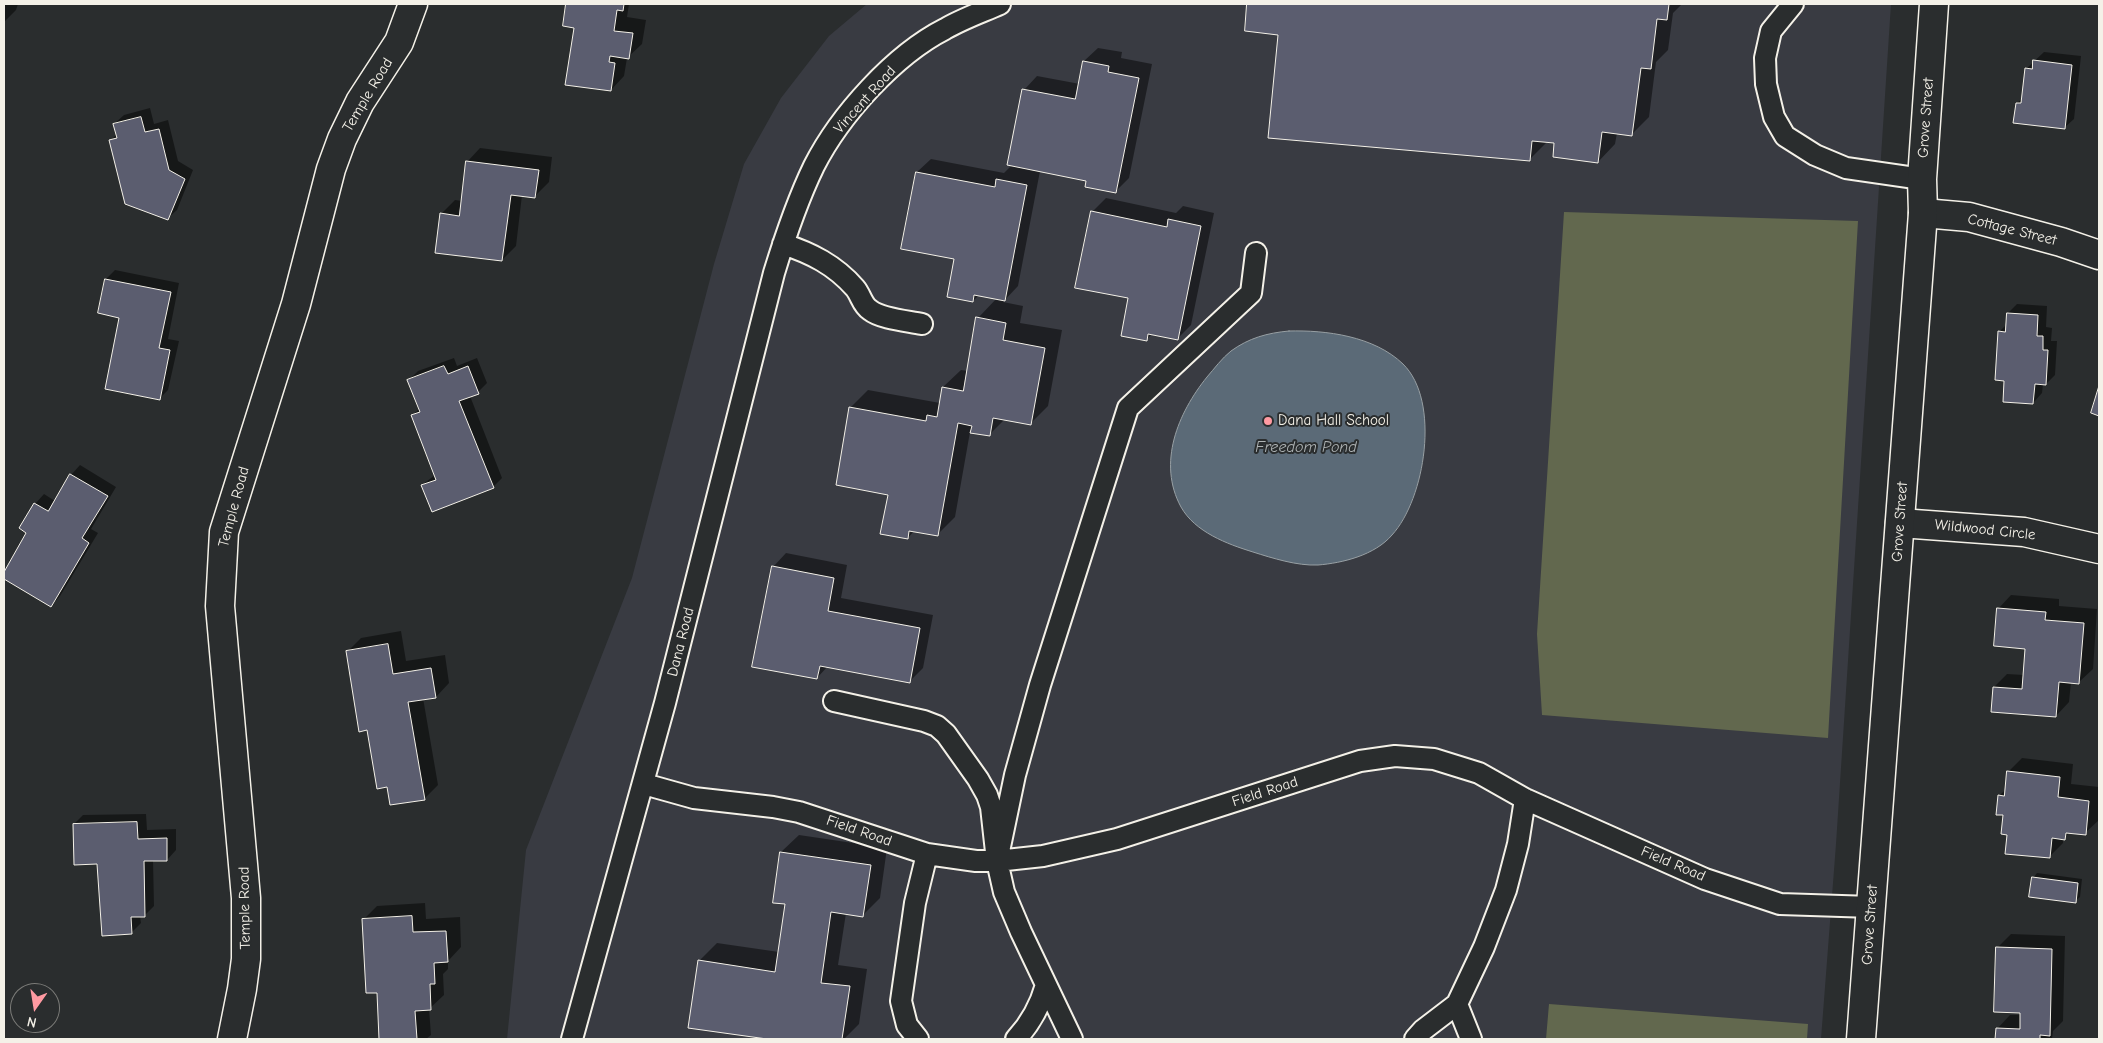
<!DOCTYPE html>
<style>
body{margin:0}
#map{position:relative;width:2103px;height:1043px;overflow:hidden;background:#2a2d2e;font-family:"Comic Neue",sans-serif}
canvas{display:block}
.frame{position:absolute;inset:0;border:5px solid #f4f1e8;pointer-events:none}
.north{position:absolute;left:10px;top:983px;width:50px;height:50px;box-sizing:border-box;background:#2a2d2e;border:1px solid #7b7b78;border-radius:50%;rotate:193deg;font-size:14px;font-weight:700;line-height:20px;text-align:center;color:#f4f1e8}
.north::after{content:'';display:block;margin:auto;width:18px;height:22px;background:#ff9aa2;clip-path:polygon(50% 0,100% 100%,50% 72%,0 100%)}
</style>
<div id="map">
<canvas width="2103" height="1043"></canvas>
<div class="frame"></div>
<div class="north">N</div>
</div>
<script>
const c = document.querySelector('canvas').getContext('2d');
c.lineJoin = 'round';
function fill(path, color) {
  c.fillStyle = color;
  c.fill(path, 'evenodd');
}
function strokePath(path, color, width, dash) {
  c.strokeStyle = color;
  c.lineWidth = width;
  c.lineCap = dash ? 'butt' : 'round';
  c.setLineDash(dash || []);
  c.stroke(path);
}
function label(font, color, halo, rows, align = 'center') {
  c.font = font + ' "Comic Neue",sans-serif';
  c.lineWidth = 4;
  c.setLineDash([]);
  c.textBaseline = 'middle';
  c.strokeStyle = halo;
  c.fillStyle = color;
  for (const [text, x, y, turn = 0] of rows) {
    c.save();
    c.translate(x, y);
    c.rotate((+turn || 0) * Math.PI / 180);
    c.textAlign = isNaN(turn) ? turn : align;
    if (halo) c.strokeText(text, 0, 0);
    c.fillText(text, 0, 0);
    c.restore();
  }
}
fill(new Path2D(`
 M 867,4 L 1891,4 L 1836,844 L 1821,1039 L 507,1039 L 526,850 L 632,578 L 714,264 L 744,164 L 781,98 L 829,36 Z`), '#393b42');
fill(new Path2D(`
 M 1564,212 L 1858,221 L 1828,738 L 1542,715 L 1537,634 Z
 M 1549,1004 L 1808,1024 L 1807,1039 L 1546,1039 Z`), '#62684e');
const water = new Path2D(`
 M 1289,331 C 1326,330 1374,336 1403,364 C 1441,401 1425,499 1392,535 C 1375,555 1343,563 1318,565 C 1297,566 1272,558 1253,552 C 1227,544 1195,532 1181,507 C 1157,463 1178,413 1207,377 C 1214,369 1222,358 1231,351 C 1249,338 1267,333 1289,331 Z`);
fill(water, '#5b6a77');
strokePath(water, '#98a0a4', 1);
fill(new Path2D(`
 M 4,4 L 18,4 L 16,10 L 4,22 Z
 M 567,4 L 629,4 L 627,17 L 646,20 L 642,44 L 627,58 L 624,76 L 611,90 L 576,26 L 564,25 Z
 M 1249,4 L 1682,4 L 1673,13 L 1668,50 L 1656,62 L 1649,117 L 1632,134 L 1617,133 L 1615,144 L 1598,162 L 1555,142 L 1547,142 L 1529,160 L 1279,34 L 1246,30 Z
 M 1098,48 L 1122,52 L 1121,58 L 1152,64 L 1129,178 L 1115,192 L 1088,180 L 1040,171 L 1018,286 L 1003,302 L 1023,306 L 1020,323 L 1062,330 L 1048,406 L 1031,423 L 1005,419 L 989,435 L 970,432 L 955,517 L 937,535 L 914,531 L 908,538 L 850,408 L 868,390 L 940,403 L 943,387 L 961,370 L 968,371 L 978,318 L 997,298 L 979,295 L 973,301 L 917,172 L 931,159 L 1004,173 L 1012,165 L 1024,90 L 1037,76 L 1080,84 L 1084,61 Z
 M 2044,52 L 2081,56 L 2074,119 L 2064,128 L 2017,103 L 2023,98 L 2026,69 Z
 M 150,108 L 154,124 L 168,120 L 178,161 L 193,170 L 177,210 L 167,219 L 111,140 L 117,134 L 114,124 L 124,115 Z
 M 480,148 L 552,157 L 549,182 L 535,196 L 522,195 L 516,246 L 502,260 L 441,214 L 455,200 L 462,201 L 467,162 Z
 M 1106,198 L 1176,213 L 1183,206 L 1214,213 L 1191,325 L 1177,339 L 1152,334 L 1146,340 L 1092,212 Z
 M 115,270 L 179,283 L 168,339 L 179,341 L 168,390 L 159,399 L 106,279 Z
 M 2017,304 L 2047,306 L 2046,327 L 2052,328 L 2051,341 L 2057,341 L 2055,375 L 2046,384 L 2043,384 L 2042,393 L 2033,403 L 2006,380 L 1999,332 L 2007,324 L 2008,313 Z
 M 454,358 L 457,366 L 477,358 L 487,383 L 478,392 L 470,396 L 502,478 L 493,487 L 422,485 L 435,475 L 412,416 L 420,408 L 409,380 L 418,371 Z
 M 80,465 L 116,487 L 91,529 L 98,533 L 60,596 L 51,606 L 4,577 L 4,574 L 28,533 L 35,504 L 44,494 L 55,501 L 71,475 Z
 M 786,553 L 847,565 L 841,598 L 933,615 L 923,668 L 909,682 L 828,666 L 817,678 L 773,567 Z
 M 2011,595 L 2059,599 L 2059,606 L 2097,609 L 2093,669 L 2079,682 L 2071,682 L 2069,702 L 2056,716 L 1994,687 L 2007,674 L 2024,675 L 2026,647 L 1998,609 Z
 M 401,631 L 406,661 L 445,655 L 449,683 L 436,697 L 423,698 L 438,785 L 424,799 L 388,786 L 368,729 L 348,651 L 361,638 Z
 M 2022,758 L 2073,764 L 2071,784 L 2099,787 L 2099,820 L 2085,833 L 2071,832 L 2063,838 L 2063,843 L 2049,857 L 2009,834 L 1999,796 L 2006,789 L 2008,772 Z
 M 146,814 L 147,830 L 176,829 L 176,850 L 167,860 L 153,860 L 154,906 L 145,915 L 140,916 L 141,923 L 131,933 L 98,863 L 74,824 L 83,815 Z
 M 799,835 L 887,848 L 880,898 L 863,915 L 846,913 L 838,965 L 867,969 L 859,1024 L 844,1039 L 776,1039 L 690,1027 L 699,961 L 717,943 L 779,952 L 786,903 L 781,852 Z
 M 2037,873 L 2082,879 L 2080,897 L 2075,901 L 2033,878 Z
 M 425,903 L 426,919 L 460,917 L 461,947 L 448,961 L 448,969 L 443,974 L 444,995 L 429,1009 L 431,1035 L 426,1039 L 381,1039 L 378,991 L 364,919 L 377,906 Z
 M 2011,934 L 2065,936 L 2063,1021 L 2053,1031 L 2052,1039 L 1996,1039 L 1997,1029 L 2010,1015 L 2021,1015 L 1997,948 Z`), '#0007');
const building = new Path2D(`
 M 566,4 L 624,4 L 623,11 L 617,10 L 614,31 L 633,33 L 629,59 L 610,56 L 609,62 L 615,63 L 611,91 L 565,85 L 574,28 L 563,26 Z
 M 1247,4 L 1669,4 L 1667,20 L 1657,19 L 1651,69 L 1641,68 L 1632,136 L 1602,132 L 1598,163 L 1553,157 L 1554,143 L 1532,141 L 1530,161 L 1268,138 L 1278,35 L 1245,31 Z
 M 2033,60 L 2072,65 L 2065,129 L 2013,123 L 2016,103 L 2021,103 L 2025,68 L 2032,69 Z
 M 1083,61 L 1109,66 L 1108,72 L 1139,78 L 1116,193 L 1085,187 L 1086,181 L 1007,165 L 1022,89 L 1075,99 Z
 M 141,117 L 145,132 L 159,129 L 169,170 L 185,179 L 168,220 L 125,204 L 109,140 L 117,138 L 113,124 Z
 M 466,161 L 539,170 L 535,198 L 511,195 L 502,261 L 435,253 L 440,213 L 459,216 Z
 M 916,172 L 995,187 L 996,179 L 1027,185 L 1005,301 L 974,295 L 973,302 L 947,297 L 954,259 L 901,249 Z
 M 1091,211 L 1167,227 L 1168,219 L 1201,226 L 1178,340 L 1148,334 L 1147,341 L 1121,336 L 1128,298 L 1075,288 Z
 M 105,279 L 171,292 L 159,348 L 170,350 L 160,400 L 105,389 L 119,318 L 98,313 Z
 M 2007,313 L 2038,315 L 2037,336 L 2043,336 L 2043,350 L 2048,350 L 2046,385 L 2035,384 L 2033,404 L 2003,402 L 2004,381 L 1995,380 L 1998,331 L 2005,332 Z
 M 976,317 L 1006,323 L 1003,340 L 1045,348 L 1031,425 L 993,418 L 990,436 L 970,433 L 972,426 L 958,423 L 938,536 L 909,531 L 908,539 L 880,534 L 888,495 L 836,485 L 849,407 L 926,421 L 927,415 L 937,417 L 942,387 L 963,391 Z
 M 444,366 L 448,374 L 468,366 L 479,394 L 459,401 L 494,488 L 432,512 L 421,485 L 436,480 L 411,415 L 420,412 L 407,380 Z
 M 2099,386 L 2099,416 L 2091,413 Z
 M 70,474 L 108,496 L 82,538 L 89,543 L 51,607 L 4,579 L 4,572 L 26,533 L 19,528 L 34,503 L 48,511 Z
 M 772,566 L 834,578 L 828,611 L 920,628 L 910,683 L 820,666 L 817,679 L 752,667 Z
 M 1997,608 L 2046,612 L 2045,620 L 2084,623 L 2079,684 L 2059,682 L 2056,717 L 1991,712 L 1993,687 L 2022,689 L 2025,649 L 1994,646 Z
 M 388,644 L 393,674 L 431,668 L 436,698 L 408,702 L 425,800 L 390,805 L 387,787 L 377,789 L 367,730 L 359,732 L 346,651 Z
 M 2007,771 L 2060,777 L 2058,797 L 2089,801 L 2086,835 L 2066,833 L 2065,840 L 2052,838 L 2050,858 L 2005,854 L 2007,835 L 2001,834 L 2003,815 L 1996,815 L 1998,795 L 2004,796 Z
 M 137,822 L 138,839 L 167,838 L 167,861 L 144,861 L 145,917 L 131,917 L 132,934 L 102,936 L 97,864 L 74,865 L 73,824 Z
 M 780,852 L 871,865 L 863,917 L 831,912 L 821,983 L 850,986 L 842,1039 L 767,1039 L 688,1028 L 698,960 L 775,972 L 785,904 L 773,903 Z
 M 2032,877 L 2078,883 L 2076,903 L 2029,897 Z
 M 412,916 L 413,932 L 446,931 L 448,962 L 434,963 L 435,984 L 430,984 L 431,1010 L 415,1011 L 417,1039 L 379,1039 L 377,993 L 366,993 L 362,919 Z
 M 1996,947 L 2052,949 L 2050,1036 L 2040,1035 L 2040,1039 L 1995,1039 L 1996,1028 L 2020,1029 L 2020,1013 L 1994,1012 Z`);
fill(building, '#5b5d6f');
strokePath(building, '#f4f1e8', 1);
const lane = new Path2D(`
 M 1793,4 L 1771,31 L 1765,58 L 1766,84 L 1774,117 L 1785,136 L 1815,155 L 1846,168 L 1922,179
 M 783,244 C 811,253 835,265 855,288 C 861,295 862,305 870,310 C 881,319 908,321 922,324
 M 834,701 L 924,721 L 937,726 L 946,734 L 978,779 L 987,795 L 991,807 L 997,861 L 1004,892 L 1021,932 L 1072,1039
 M 644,784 L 694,798 L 773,807 L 799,812 L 927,854 L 976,861 L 997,861 L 1043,856 L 1117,839 L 1360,761 L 1395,756 L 1434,759 L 1479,773 L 1525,799 L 1705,879 L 1780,904 L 1872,907
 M 997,861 L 1015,775 L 1040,685 L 1128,408 L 1251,293 L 1256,253
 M 1457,1004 L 1471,1039
 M 572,1039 L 665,703 L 774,273 C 785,237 797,201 814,166 C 840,115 894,55 945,29 C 962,19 982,12 1000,4
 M 918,1039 L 907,1025 L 901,1001 L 915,903 L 927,854
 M 1016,1039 C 1031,1023 1040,1006 1046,985
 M 1415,1039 L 1423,1030 L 1457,1004 L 1484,947 L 1506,890 L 1518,844 L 1525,799`);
const street = new Path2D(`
 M 1923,213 L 1969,217 L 2061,242 L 2099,255
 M 1900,523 L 2024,532 L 2099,549
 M 232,1039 L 242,989 L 246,959 L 246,898 L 220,606 L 224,532 L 296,304 L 331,169 L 342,139 L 360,102 L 399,42 L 413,4`);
const secondary = new Path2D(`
 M 1861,1039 L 1923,213 L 1922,179 L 1934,4`);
strokePath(lane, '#f4f1e8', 24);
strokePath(street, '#f4f1e8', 31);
strokePath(secondary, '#f4f1e8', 31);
strokePath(lane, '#2a2d2e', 20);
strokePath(street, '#2a2d2e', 28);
strokePath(secondary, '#2a2d2e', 28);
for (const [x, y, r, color] of [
 [1268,421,5,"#ff9aa2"]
]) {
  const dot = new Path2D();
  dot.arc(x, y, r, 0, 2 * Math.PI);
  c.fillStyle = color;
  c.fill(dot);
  strokePath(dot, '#2a2d2e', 2);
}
label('15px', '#f4f1e8', '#2a2d2e', [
 ["Temple Road",368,95,-59],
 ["Vincent Road",865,100,-48],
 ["Grove Street",1926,118,-86],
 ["Cottage Street",2012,230,14],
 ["Temple Road",234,507,-75],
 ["Grove Street",1900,522,-86],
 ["Wildwood Circle",1985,530,6],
 ["Dana Road",681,642,-76],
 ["Field Road",1265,792,-18],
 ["Field Road",859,831,19],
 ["Field Road",1673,864,23],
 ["Temple Road",245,908,-91],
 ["Grove Street",1870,925,-86]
]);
label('15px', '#f4f1e8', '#2a2d2e', [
 ["Dana Hall School",1278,421]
], 'left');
label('italic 16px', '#afb4b5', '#2a2d2e', [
 ["Freedom Pond",1306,447]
]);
</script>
